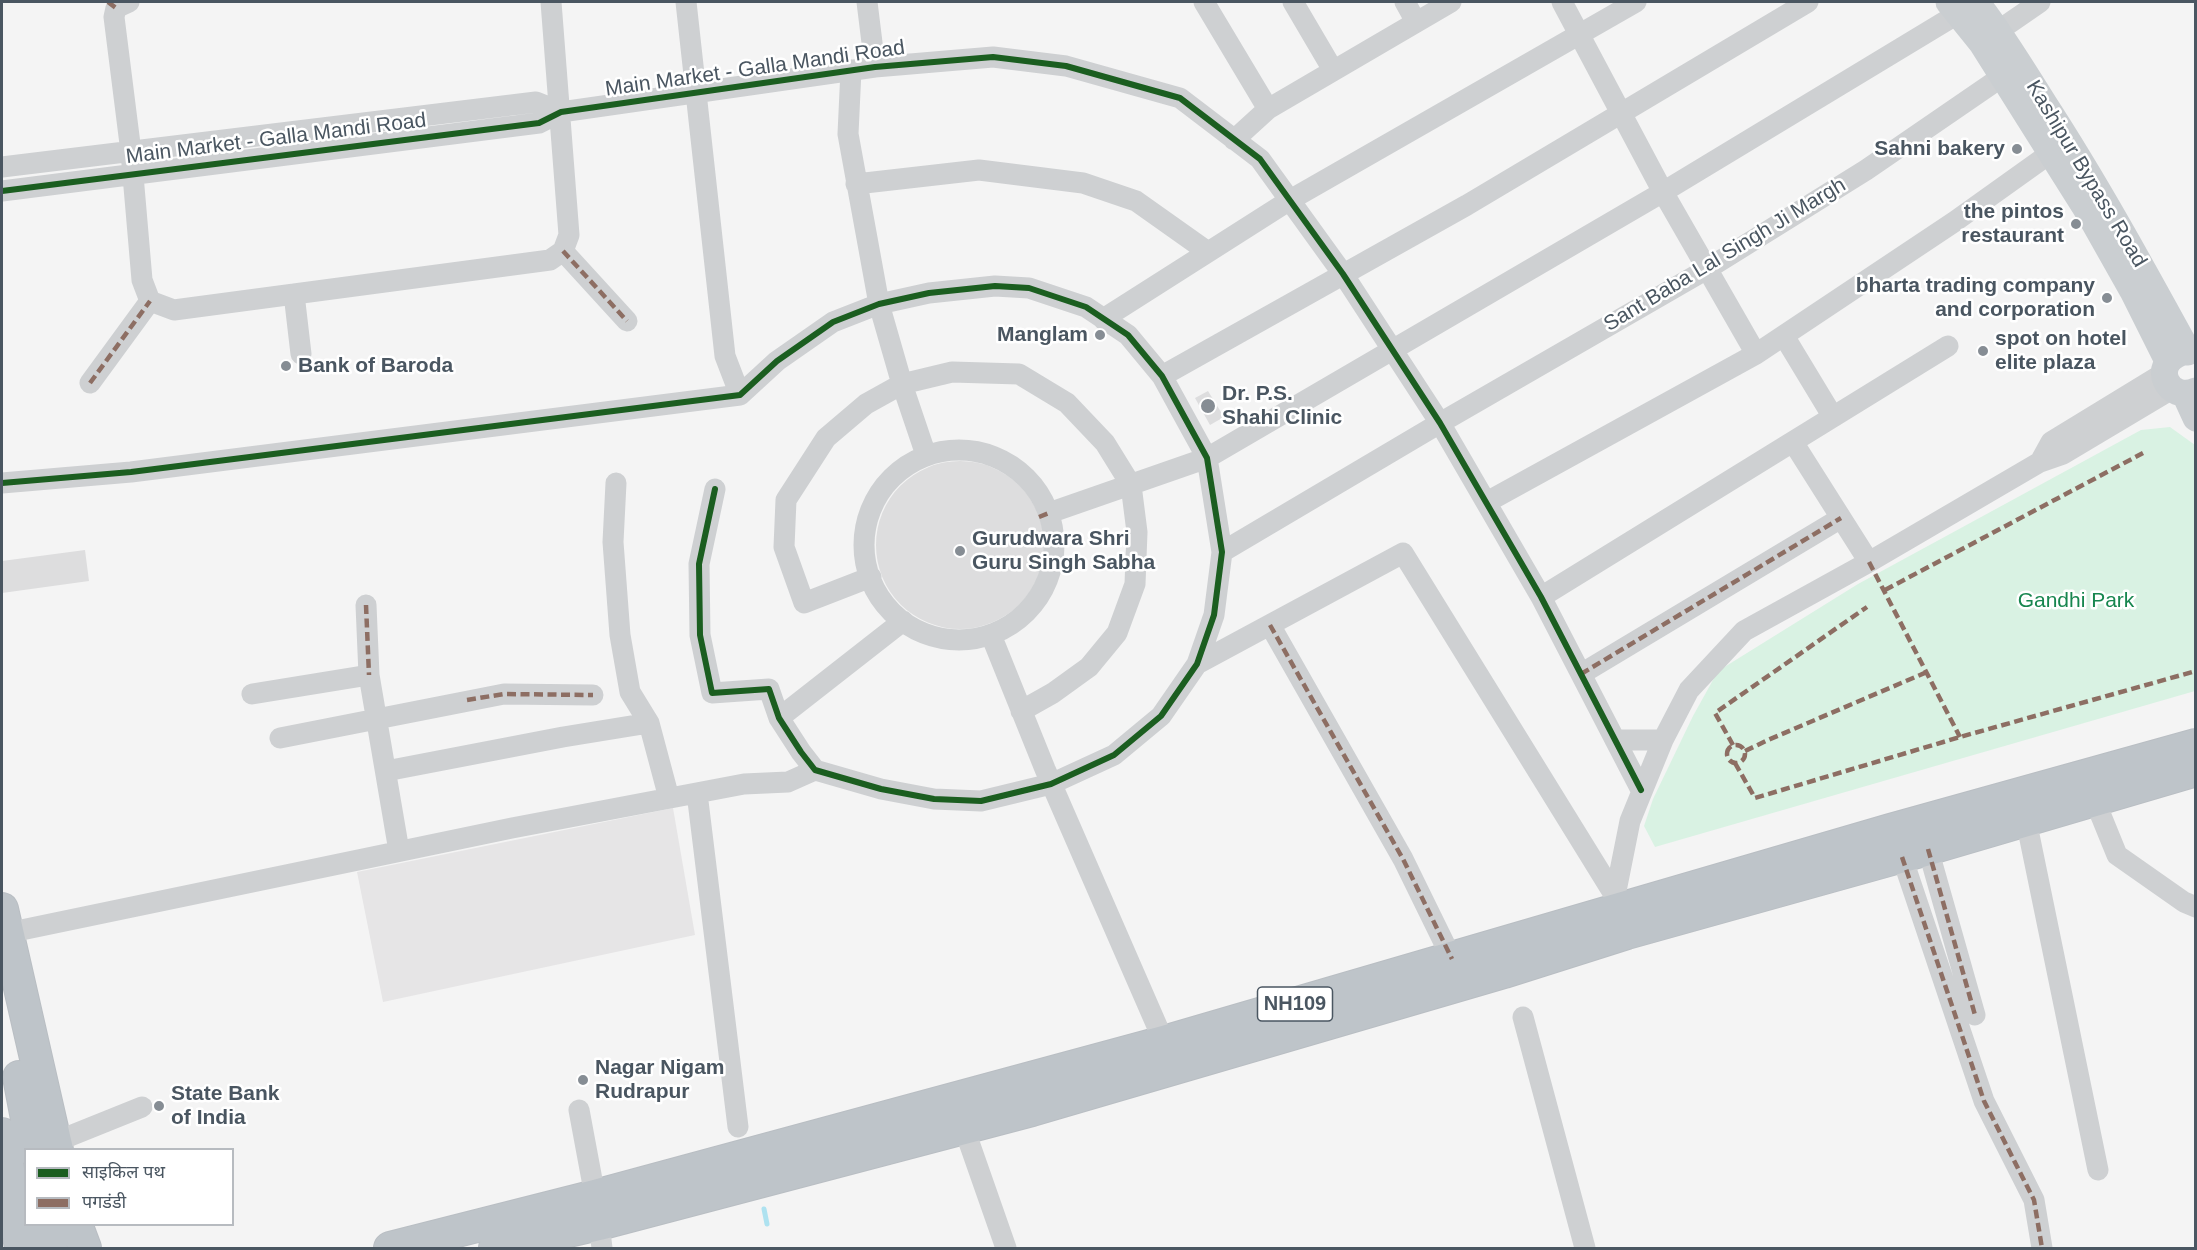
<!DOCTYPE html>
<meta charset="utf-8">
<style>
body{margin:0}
#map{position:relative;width:2197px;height:1250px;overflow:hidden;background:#f4f4f4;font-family:Helvetica,"Noto Sans Devanagari",sans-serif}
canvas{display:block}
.frame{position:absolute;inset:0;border:3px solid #4a5661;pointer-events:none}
.legend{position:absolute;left:24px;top:1148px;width:210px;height:78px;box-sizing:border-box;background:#fff;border:2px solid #b7bbc0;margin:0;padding:8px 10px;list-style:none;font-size:18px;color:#4a5661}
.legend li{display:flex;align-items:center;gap:12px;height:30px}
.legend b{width:30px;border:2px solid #b7bbc0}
</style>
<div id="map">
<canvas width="2197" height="1250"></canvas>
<div class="frame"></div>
<ul class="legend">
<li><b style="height:8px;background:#1b5e20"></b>साइकिल पथ</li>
<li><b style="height:8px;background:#8d6e63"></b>पगडंडी</li>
</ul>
</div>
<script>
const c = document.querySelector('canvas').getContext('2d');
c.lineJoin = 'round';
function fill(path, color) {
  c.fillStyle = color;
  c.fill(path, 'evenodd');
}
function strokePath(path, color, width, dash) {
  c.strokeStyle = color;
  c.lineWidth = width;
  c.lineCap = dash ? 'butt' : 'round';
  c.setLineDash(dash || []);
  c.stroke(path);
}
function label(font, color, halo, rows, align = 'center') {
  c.font = font + ' Helvetica,sans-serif';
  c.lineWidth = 5;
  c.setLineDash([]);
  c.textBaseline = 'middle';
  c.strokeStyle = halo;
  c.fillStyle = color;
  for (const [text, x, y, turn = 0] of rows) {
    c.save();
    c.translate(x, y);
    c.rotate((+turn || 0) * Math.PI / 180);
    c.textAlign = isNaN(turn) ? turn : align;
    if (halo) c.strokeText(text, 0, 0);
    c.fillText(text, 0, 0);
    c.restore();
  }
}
fill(new Path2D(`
 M 673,808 L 695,935 L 383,1002 L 357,872 Z`), '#e6e5e6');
fill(new Path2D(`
 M 2170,427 L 2195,445 L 2195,691 L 1655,847 L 1644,826 L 1653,799 L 1693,716 L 1718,671 L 1858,584 L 2141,430 Z`), '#d9f2e3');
strokePath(new Path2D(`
 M 764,1209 L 767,1224`), '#aee2f0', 5);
fill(new Path2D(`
 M 1208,391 L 1224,417 L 1210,425 L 1195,398 Z
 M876 545a84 84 0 1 1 168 0a84 84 0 1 1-168 0Z
 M 85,550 L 89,581 L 2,593 L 2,561 Z`), '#ddddde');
const highway = new Path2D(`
 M 2,909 L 57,1150
 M 19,1077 L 33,1150
 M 2,1134 L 21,1248
 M 47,1224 L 51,1248
 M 76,1224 L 85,1248
 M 390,1248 L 595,1196 L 1164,1042 L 1890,830 L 2196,745
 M 495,1248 L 599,1224 L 1032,1110 L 1504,972 L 1627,933 L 1928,849 L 2196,770`);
strokePath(highway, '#b9bec3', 34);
strokePath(new Path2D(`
 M 129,2 L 116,8 L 114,17 L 131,152 L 142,280 L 150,301 L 174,310 L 550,260 L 563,251 L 569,235 L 551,2
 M 686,2 L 725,356 L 740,395
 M 867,2 L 875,67
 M 1204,2 L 1268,109
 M 1293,2 L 1333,70
 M 1405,2 L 1416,22
 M 1562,2 L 1663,192 L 1756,354
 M 1998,31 L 2040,2
 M 851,70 L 848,134 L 879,304 L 902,384 L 926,455
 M 1234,140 L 1268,109 L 1451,2
 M 2,167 L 536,102 L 561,112
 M 856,184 L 979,170 L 1083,183 L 1136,201 L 1208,252
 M 2,191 L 539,123 L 561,112 L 875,67 L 993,57 L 1066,66 L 1180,98 L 1260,159 L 1343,274 L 1440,423 L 1541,597 L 1641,790
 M 563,251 L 627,321
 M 294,294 L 301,354
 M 1103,319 L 1290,200 L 1636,2
 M 1784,336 L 1833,417
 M 1162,376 L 1467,205 L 1808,2
 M 90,383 L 150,301
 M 1793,442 L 1869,562
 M864 545a95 95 0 1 1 190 0a95 95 0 1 1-190 0Z
 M 2040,462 L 2051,442 L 2164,373
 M 2,483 L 131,472 L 740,395 L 777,361 L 833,322 L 879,304 L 929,293 L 995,286 L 1029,288 L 1086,307 L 1128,335 L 1162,376 L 1207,458 L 1222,552 L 1214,615 L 1197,664 L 1161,716 L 1114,755 L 1051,784 L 981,801 L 934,799 L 881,789 L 815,770 L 801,752 L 779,718 L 769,689 L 712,693 L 700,635 L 699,564 L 715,489
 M 616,483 L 613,542 L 620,635 L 630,692 L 649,723 L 669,798
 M 1487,502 L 1756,354 L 1954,222 L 2052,152
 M 1049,513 L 1207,458 L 1663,192 L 1959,13
 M 1222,552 L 1440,423 L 1707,269 L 1866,170 L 2003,76
 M 871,577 L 804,603 L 784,547 L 786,500 L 826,438 L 866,404 L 902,384 L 952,372 L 1019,374 L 1067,403 L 1105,443 L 1131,485 L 1137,532 L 1135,584 L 1117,633 L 1089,667 L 1053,693 L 1021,711
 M 1541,597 L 1948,346
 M 366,605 L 369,675 L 399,851
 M 1270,625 L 1403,859 L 1452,959
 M 991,635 L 1045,769 L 1164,1042
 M 1197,664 L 1403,553 L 1615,896
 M 1581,674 L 1841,518
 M 252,694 L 369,675
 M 779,718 L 903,621
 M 280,738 L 504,694 L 593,695
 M 1615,740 L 1663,740
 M 386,771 L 563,737 L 649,723
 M 697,793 L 738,1127
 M 2095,801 L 2117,855 L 2184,902 L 2196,907
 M 2026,820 L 2098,1170
 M 1928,849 L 1975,1015
 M 1902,857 L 1984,1101 L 2034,1200 L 2042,1248
 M 1621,909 L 1615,896 L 1630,821 L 1663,740 L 1689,690 L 1744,631 L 1869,562 L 2040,462 L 2063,454 L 2172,389
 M 7,933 L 512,828 L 744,784 L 788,782 L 815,770
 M 1523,1017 L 1585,1248
 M 579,1110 L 595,1196
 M 964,1128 L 1006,1248
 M 55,1142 L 142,1107
 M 599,1224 L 602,1248`), '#ced0d2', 21);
strokePath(new Path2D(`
 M 1949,2 L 1982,43 L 2089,213 L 2133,291 L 2168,361
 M 1976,2 C 2001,34 2022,69 2044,104 C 2096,184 2142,268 2188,352
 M 2180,353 C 2150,365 2168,403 2196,391
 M 2185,394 L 2196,418`), '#caced1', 27);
strokePath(highway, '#bec4c9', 32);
strokePath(new Path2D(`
 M 108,2 L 116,8
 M 563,251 L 627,321
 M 90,383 L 150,301
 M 1039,517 L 1049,513
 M 1869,562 L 1960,737
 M 1885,590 L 2143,453
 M 366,605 L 369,675
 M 1270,625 L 1403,859 L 1452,959
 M 1581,674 L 1841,518
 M 467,700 L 504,694 L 593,695
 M1727 754a9 9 0 1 1 18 0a9 9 0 1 1-18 0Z
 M 1733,745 L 1715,713 L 1867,607
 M 1745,751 L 1768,740 L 1927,672
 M 1735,763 L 1755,798 L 1960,737 L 2196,671
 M 1928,849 L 1975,1015
 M 1902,857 L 1984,1101 L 2034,1200 L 2042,1248`), '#8d6e63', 4.5, [9, 4.5]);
strokePath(new Path2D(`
 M 2,191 L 539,123 L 561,112 L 875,67 L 993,57 L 1066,66 L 1180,98 L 1260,159 L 1343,274 L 1440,423 L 1541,597 L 1641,790
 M 2,483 L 131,472 L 740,395 L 777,361 L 833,322 L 879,304 L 929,293 L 995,286 L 1029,288 L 1086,307 L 1128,335 L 1162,376 L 1207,458 L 1222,552 L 1214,615 L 1197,664 L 1161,716 L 1114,755 L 1051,784 L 981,801 L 934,799 L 881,789 L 815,770 L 801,752 L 779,718 L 769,689 L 712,693 L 700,635 L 699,564 L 715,489`), '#1b5e20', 6);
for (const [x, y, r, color] of [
 [2017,149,6,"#868d94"],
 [2076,224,6,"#868d94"],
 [2107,298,6,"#868d94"],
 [1100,335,6,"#868d94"],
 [1983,351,6,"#868d94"],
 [286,366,6,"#868d94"],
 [1208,406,8,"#868d94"],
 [960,551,6,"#868d94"],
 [583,1080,6,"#868d94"],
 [159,1106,6,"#868d94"]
]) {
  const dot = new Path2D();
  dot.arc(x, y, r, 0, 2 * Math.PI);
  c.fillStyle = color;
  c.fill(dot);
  strokePath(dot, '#fff', 2);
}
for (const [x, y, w] of [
 [1295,1004,75]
]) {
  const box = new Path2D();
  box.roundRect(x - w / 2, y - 17, w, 34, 4.5);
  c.fillStyle = '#fff';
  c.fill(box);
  strokePath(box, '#4a5661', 1.5);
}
label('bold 20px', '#4a5661', null, [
 ["NH109",1295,1004]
]);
label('21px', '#4a5661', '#fff', [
 ["Main Market - Galla Mandi Road",755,69,-8],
 ["Main Market - Galla Mandi Road",276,139,-7],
 ["Kashipur Bypass Road",2086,174,59],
 ["Sant Baba Lal Singh Ji Margh",1725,255,-31]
]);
label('bold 21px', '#4a5661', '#fff', [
 ["Sahni bakery",2005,149,"right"],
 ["the pintos",2064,212,"right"],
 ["restaurant",2064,236,"right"],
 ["bharta trading company",2095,286,"right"],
 ["and corporation",2095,310,"right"],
 ["Manglam",1088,335,"right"],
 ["spot on hotel",1995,339],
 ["elite plaza",1995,363],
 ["Bank of Baroda",298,366],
 ["Dr. P.S.",1222,394],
 ["Shahi Clinic",1222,418],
 ["Gurudwara Shri",972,539],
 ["Guru Singh Sabha",972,563],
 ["Nagar Nigam",595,1068],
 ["Rudrapur",595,1092],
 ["State Bank",171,1094],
 ["of India",171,1118]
], 'left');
label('21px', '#17864f', '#fff', [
 ["Gandhi Park",2076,601]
]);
</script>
